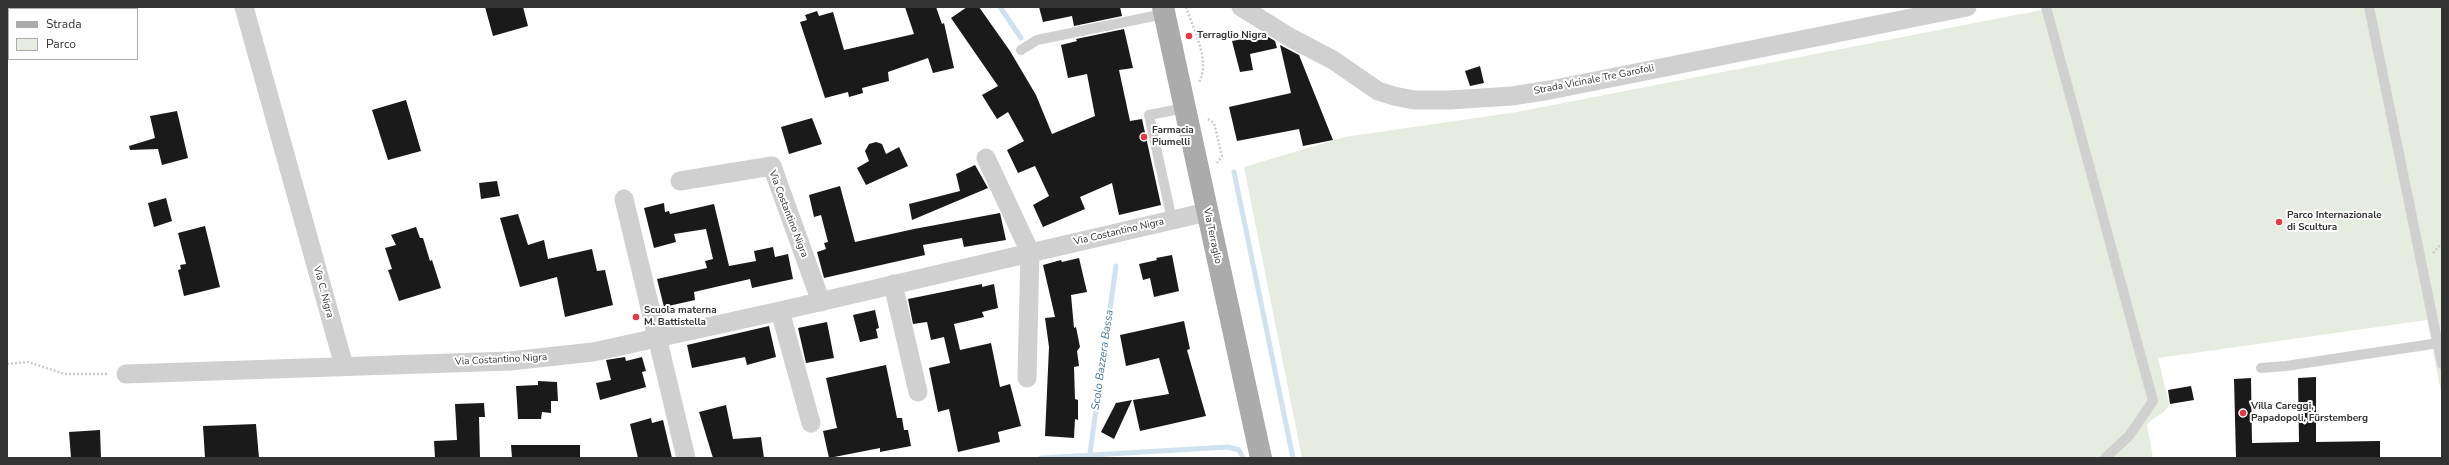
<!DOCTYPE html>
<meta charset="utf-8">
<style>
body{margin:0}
#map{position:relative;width:2449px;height:465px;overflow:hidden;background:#fff;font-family:"Nunito Sans",sans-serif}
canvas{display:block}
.frame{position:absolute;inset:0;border:8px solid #333;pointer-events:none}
.legend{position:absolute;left:8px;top:8px;width:130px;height:52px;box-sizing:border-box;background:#fff;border:1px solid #adadad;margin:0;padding:5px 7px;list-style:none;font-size:12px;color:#333}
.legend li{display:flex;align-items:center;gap:8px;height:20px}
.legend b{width:20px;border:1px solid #adadad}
</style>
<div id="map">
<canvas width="2449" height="465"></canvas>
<div class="frame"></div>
<ul class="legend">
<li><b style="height:5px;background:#ababab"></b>Strada</li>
<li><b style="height:11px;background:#e6ecdf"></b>Parco</li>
</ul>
</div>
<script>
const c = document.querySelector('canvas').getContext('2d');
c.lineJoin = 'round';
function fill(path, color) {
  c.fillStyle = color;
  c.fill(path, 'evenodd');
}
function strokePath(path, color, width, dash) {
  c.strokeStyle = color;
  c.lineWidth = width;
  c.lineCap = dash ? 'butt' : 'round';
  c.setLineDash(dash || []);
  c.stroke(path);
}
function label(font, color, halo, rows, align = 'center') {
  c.font = font + ' "Nunito Sans",sans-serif';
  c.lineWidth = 4;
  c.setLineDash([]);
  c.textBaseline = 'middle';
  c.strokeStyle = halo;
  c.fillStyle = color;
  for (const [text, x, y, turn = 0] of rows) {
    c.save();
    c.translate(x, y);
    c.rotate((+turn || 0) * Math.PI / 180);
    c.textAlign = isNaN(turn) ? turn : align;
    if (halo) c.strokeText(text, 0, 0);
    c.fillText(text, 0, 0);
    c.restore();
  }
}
fill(new Path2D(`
 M 2057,7 L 2442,7 L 2442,397 L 2427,320 L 2158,358 L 2169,404 C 2166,415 2154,415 2147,425 L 2153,458 L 1302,458 L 1244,167 L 1345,137 L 1517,112 Z`), '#e6ecdf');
strokePath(new Path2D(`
 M 1000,7 L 1021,38
 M 1234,172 L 1293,458
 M 1090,453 L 1116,266
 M 1041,458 L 1228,447 L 1239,450 L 1243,458`), '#cfe2ee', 5);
fill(new Path2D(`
 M 485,7 L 523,7 L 528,26 L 493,36 Z
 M 905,7 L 936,7 L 942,24 L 944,23 L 954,68 L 933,73 L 928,58 L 888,72 L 889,81 L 862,88 L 863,93 L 849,97 L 848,92 L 825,98 L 800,22 L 807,20 L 805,15 L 817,11 L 819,16 L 833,12 L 844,50 L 914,34 Z
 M 967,7 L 979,7 L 1010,51 L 1036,95 L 1052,134 L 1095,116 L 1087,74 L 1068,78 L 1061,45 L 1077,41 L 1076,39 L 1124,29 L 1133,68 L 1119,70 L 1130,121 L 1142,119 L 1161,205 L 1119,215 L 1112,183 L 1080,197 L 1085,209 L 1043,227 L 1033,205 L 1049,196 L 1035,166 L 1018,173 L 1007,150 L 1024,141 L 1008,112 L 997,119 L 982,95 L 998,86 L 951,18 Z
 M 1039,7 L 1120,7 L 1122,16 L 1074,26 L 1072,16 L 1043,22 Z
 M 1265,35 L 1275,41 L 1277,48 L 1250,54 L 1253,70 L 1240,72 L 1232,41 Z
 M 1280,45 L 1299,55 L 1333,140 L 1303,146 L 1299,129 L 1237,141 L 1229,107 L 1291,93 Z
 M 1480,66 L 1484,83 L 1470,86 L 1465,71 Z
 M 406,100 L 421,151 L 388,160 L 372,110 Z
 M 177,111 L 188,158 L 162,165 L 158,149 L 130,150 L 129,146 L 155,138 L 150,116 Z
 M 812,118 L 822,144 L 789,154 L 781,127 Z
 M 876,142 L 882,144 L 886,154 L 899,147 L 908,166 L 866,185 L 857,168 L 869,161 L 865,151 L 869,144 Z
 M 975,165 L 988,188 L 912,220 L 909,204 L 960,191 L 956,174 Z
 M 497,181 L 500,196 L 481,199 L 479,183 Z
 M 840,186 L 855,242 L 914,229 L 1000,213 L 1006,240 L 964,247 L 962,238 L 923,245 L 925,255 L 824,278 L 817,252 L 826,249 L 824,243 L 828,242 L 821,215 L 814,217 L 809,195 Z
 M 166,198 L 172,221 L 154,227 L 148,203 Z
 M 664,203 L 665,212 L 669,211 L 670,214 L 714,204 L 729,266 L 756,261 L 754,251 L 773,247 L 775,257 L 788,254 L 793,279 L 752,288 L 750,279 L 694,292 L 695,300 L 664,307 L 657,279 L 707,268 L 705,261 L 713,259 L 706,229 L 674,234 L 676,242 L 654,248 L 644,208 Z
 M 518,214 L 528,245 L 544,240 L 548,259 L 592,249 L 597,271 L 605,270 L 613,305 L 565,317 L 557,277 L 520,287 L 500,218 Z
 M 205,226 L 220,287 L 184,296 L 178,270 L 181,269 L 180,265 L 186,264 L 178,233 Z
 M 416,227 L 420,238 L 423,238 L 430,261 L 432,260 L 441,288 L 399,301 L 388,270 L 392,269 L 385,248 L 396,245 L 391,235 Z
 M 1172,255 L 1179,291 L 1154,297 L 1150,278 L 1143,280 L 1139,264 L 1157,260 L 1156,258 Z
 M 1079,258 L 1087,292 L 1071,295 L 1074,328 L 1076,327 L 1080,347 L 1077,351 L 1079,366 L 1074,367 L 1075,399 L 1078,400 L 1078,420 L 1075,419 L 1074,438 L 1045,436 L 1049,347 L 1045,318 L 1055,317 L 1043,265 L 1061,260 L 1062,262 Z
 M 982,284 L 982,287 L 994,284 L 998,308 L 982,312 L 984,317 L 954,324 L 960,350 L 991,343 L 1000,387 L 1010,384 L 1021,426 L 998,432 L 1000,442 L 958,452 L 949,409 L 938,412 L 929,368 L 950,363 L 944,337 L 931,340 L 927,322 L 913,324 L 908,299 Z
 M 875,310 L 879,328 L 876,329 L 878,338 L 860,342 L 853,315 Z
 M 1184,321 L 1190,349 L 1187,350 L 1206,416 L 1140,431 L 1133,400 L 1169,394 L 1159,358 L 1126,366 L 1120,335 Z
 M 827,322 L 834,358 L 806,363 L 798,328 Z
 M 769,326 L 776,357 L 747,365 L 745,357 L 692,368 L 687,345 Z
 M 625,357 L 626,361 L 642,357 L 646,371 L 642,372 L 646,387 L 600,400 L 596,383 L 611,380 L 606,360 Z
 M 886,365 L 897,418 L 902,418 L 904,430 L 908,430 L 911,446 L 880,452 L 880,448 L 829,458 L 823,431 L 837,428 L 826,378 Z
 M 2316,377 L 2316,442 L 2380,441 L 2380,458 L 2236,458 L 2234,379 L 2251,378 L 2252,443 L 2299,442 L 2298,378 Z
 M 538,381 L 557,382 L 558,401 L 551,401 L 551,413 L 542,412 L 541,419 L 518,419 L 516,386 L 538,385 Z
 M 2191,386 L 2194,400 L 2170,404 L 2168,390 Z
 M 1132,400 L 1114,439 L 1101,432 L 1116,403 Z
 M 484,403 L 485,417 L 479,417 L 480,458 L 435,458 L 434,441 L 457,440 L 455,404 Z
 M 726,405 L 733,439 L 761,437 L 764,458 L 713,458 L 699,412 Z
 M 651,418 L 652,423 L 663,420 L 672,458 L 638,458 L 630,424 Z
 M 256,424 L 259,458 L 205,458 L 203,426 Z
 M 100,430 L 101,458 L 71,458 L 69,432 Z
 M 511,445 L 580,445 L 580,458 L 512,458 Z`), '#1a1a1a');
strokePath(new Path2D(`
 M 1186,7 C 1193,29 1211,61 1199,82
 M 1208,119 L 1214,123 L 1222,156 L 1217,163
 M 2433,253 L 2442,243
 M 7,364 L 28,362 L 65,374 L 109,374`), '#cdcdcd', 2.5, [2, 2]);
strokePath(new Path2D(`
 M 2046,7 L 2153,401 L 2129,436 L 2105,458
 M 2369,7 L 2442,364
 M 1021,50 L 1037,40 L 1164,14
 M 1172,220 L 1149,115 L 1185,108
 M 2261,368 L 2286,366 L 2439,343`), '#d0d0d0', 10);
strokePath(new Path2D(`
 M 244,7 L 344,366
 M 1241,7 L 1291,38 L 1333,60 L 1378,91 L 1394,96 L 1414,100 L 1450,100 L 1512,96 L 1550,90 L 1967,7
 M 986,158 L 1030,252 L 1027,378
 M 680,181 L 772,166 L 821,302
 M 624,199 L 686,458
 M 893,284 L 918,392
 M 780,311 L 811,423
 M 126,374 L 510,361 L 593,352 L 780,311 L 1207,212`), '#d0d0d0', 19);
strokePath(new Path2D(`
 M 1163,7 L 1261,458`), '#ababab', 22);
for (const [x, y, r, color] of [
 [1189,36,4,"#e63946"],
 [1144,137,4,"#e63946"],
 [2279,222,4,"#e63946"],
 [636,317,4,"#e63946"],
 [2243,413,4,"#e63946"]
]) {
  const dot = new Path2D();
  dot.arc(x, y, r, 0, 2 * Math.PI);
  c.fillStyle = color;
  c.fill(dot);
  strokePath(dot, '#fff', 1.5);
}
label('bold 10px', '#333', '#fff', [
 ["Terraglio Nigra",1197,36],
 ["Farmacia",1152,131],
 ["Piumelli",1152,143],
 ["Parco Internazionale",2287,216],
 ["di Scultura",2287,228],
 ["Scuola materna",644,311],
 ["M. Battistella",644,323],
 ["Villa Careggi,",2251,407],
 ["Papadopoli, Fürstemberg",2251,419]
], 'left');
label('10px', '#333', '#fff', [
 ["Strada Vicinale Tre Garofoli",1594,80,-11],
 ["Via Costantino Nigra",788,214,69],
 ["Via Costantino Nigra",1119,232,-13],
 ["Via Terraglio",1212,236,78],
 ["Via C. Nigra",323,292,75],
 ["Via Costantino Nigra",501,360,-3]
]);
label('italic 11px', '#3f7597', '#fff', [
 ["Scolo Bazzera Bassa",1103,360,-82]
]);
</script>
